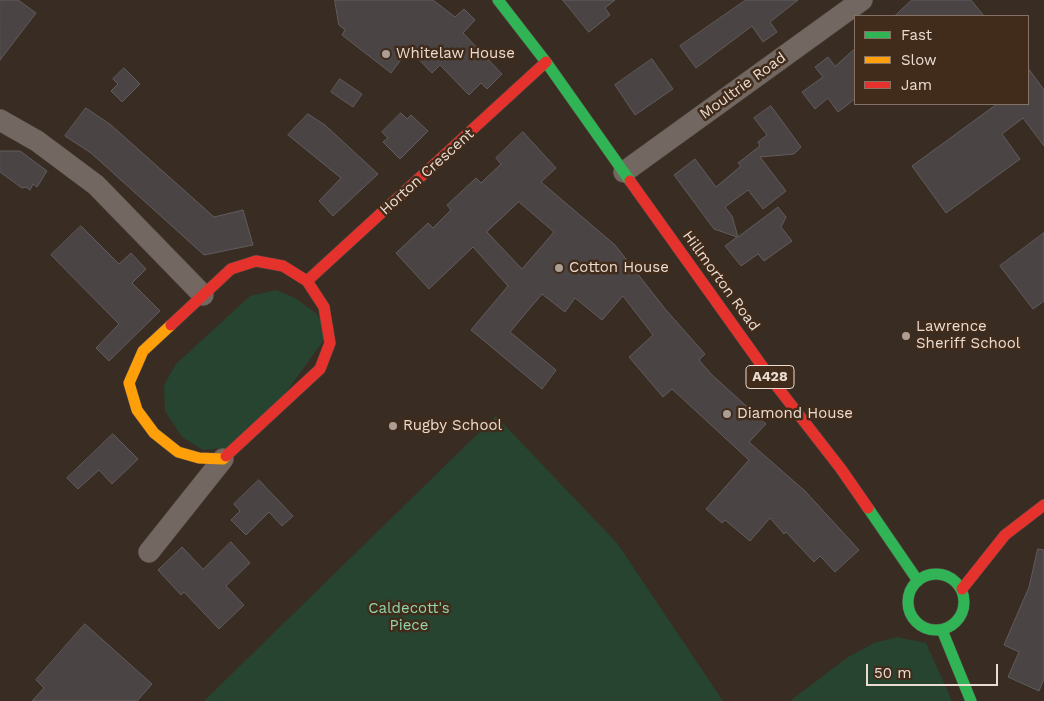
<!DOCTYPE html>
<style>
body{margin:0}
#map{position:relative;width:1044px;height:701px;overflow:hidden;background:#382c23;font-family:"Work Sans",sans-serif}
canvas{display:block}
.legend{position:absolute;left:854px;top:15px;width:175px;height:90px;box-sizing:border-box;background:#412b1a;border:1px solid #857264;margin:0;padding:6px 9px;list-style:none;font-size:15px;color:#ebdcd2}
.legend li{display:flex;align-items:center;gap:10px;height:25px}
.legend b{width:25px;border:1px solid #857264}
.scale{position:absolute;left:866px;top:664px;width:132px;height:22px;box-sizing:border-box;border:2px solid #ebdcd2;border-top:0;padding-left:6px;font-size:15px;line-height:18px;white-space:nowrap;color:#ebdcd2;-webkit-text-stroke:4px #412b1a;paint-order:stroke}
</style>
<div id="map">
<canvas width="1044" height="701"></canvas>
<ul class="legend">
<li><b style="height:6px;background:#30b455"></b>Fast</li>
<li><b style="height:6px;background:#ff9f0a"></b>Slow</li>
<li><b style="height:6px;background:#e5322d"></b>Jam</li>
</ul>
<div class="scale">50 m</div>
</div>
<script>
const c = document.querySelector('canvas').getContext('2d');
c.lineJoin = 'round';
function fill(path, color) {
  c.fillStyle = color;
  c.fill(path, 'evenodd');
}
function strokePath(path, color, width, dash) {
  c.strokeStyle = color;
  c.lineWidth = width;
  c.lineCap = dash ? 'butt' : 'round';
  c.setLineDash(dash || []);
  c.stroke(path);
}
function label(font, color, halo, rows, align = 'center') {
  c.font = font + ' "Work Sans",sans-serif';
  c.lineWidth = 5;
  c.setLineDash([]);
  c.textBaseline = 'middle';
  c.strokeStyle = halo;
  c.fillStyle = color;
  for (const [text, x, y, turn = 0] of rows) {
    c.save();
    c.translate(x, y);
    c.rotate((+turn || 0) * Math.PI / 180);
    c.textAlign = isNaN(turn) ? turn : align;
    if (halo) c.strokeText(text, 0, 0);
    c.fillText(text, 0, 0);
    c.restore();
  }
}
fill(new Path2D(`
 M 276,290 L 295,298 L 317,314 L 329,333 L 247,446 L 203,450 L 182,437 L 165,411 L 164,385 L 176,364 L 250,296 Z
 M 496,416 L 617,543 L 723,701 L 204,701 Z
 M 897,637 L 926,643 L 952,701 L 790,701 L 848,657 L 874,643 Z`), '#274431');
const building = new Path2D(`
 M 0,0 L 18,0 L 36,13 L 0,60 Z
 M 335,0 L 433,0 L 455,17 L 464,9 L 475,20 L 463,33 L 502,74 L 487,89 L 481,83 L 469,95 L 440,65 L 432,73 L 409,49 L 391,73 L 342,35 L 345,30 L 339,25 Z
 M 563,0 L 615,0 L 605,8 L 610,15 L 589,32 Z
 M 746,0 L 798,0 L 770,22 L 777,32 L 763,42 L 752,26 L 696,68 L 680,46 Z
 M 912,0 L 971,0 L 984,16 L 895,16 Z
 M 855,49 L 855,99 L 838,112 L 828,98 L 815,109 L 802,92 L 823,77 L 815,67 L 828,57 L 835,66 Z
 M 652,59 L 673,89 L 635,115 L 615,85 Z
 M 124,68 L 140,84 L 122,102 L 111,91 L 118,84 L 113,79 Z
 M 1028,68 L 1044,90 L 1044,146 L 1023,118 L 1002,134 L 1020,159 L 946,213 L 912,166 L 997,104 L 1028,104 Z
 M 340,79 L 362,94 L 353,107 L 331,92 Z
 M 771,106 L 801,147 L 794,154 L 760,157 L 786,191 L 763,209 L 748,190 L 725,207 L 732,216 L 738,237 L 778,207 L 786,217 L 781,227 L 792,241 L 764,261 L 758,254 L 741,266 L 725,246 L 737,237 L 714,229 L 674,175 L 695,159 L 716,187 L 741,166 L 738,163 L 760,146 L 758,142 L 767,135 L 754,118 Z
 M 86,108 L 111,125 L 214,217 L 243,210 L 253,245 L 204,255 L 91,153 L 65,136 Z
 M 401,113 L 407,119 L 411,115 L 428,131 L 400,159 L 383,142 L 388,138 L 382,132 Z
 M 308,114 L 325,125 L 378,174 L 333,216 L 319,201 L 341,178 L 288,135 Z
 M 523,132 L 556,168 L 541,182 L 615,245 L 666,310 L 705,354 L 699,360 L 711,374 L 766,424 L 749,442 L 805,491 L 859,550 L 835,572 L 820,556 L 814,562 L 786,532 L 784,534 L 770,518 L 750,541 L 725,520 L 722,523 L 706,509 L 749,460 L 672,389 L 663,397 L 629,357 L 653,335 L 623,296 L 602,320 L 575,298 L 565,312 L 542,294 L 510,332 L 556,370 L 542,389 L 471,330 L 508,286 L 473,247 L 429,289 L 396,253 L 428,223 L 433,228 L 451,210 L 447,205 L 476,178 L 481,183 L 501,164 L 496,158 ZM 519,202 L 554,232 L 522,269 L 487,232 Z
 M 0,151 L 20,151 L 47,171 L 37,187 L 33,184 L 30,190 L 26,187 L 22,188 L 0,172 Z
 M 81,226 L 119,264 L 131,253 L 146,269 L 132,283 L 160,311 L 109,361 L 96,348 L 119,324 L 51,255 Z
 M 1044,233 L 1044,301 L 1033,309 L 1000,266 Z
 M 113,434 L 138,459 L 112,484 L 99,470 L 78,489 L 67,478 Z
 M 259,480 L 293,516 L 282,526 L 269,512 L 246,535 L 231,520 L 240,511 L 234,504 Z
 M 231,542 L 250,563 L 226,586 L 244,605 L 219,629 L 184,592 L 181,595 L 158,570 L 182,547 L 203,569 Z
 M 1038,549 L 1044,550 L 1044,679 L 1039,691 L 1008,677 L 1019,652 L 1004,645 L 1029,587 Z
 M 85,624 L 152,684 L 137,701 L 32,701 L 44,688 L 36,680 Z`);
fill(building, '#4a4444');
strokePath(building, '#625c5e', 1);
const street = new Path2D(`
 M 0,120 L 37,141 L 96,185 L 203,295
 M 624,172 L 862,0
 M 149,552 L 223,459`);
const fast = new Path2D(`
 M 498,0 L 546,62 L 630,181
 M 868,508 L 918,581
 M908 602a28 28 0 1 1 56 0a28 28 0 1 1-56 0Z
 M 942,630 L 971,701`);
const slow = new Path2D(`
 M 171,325 L 143,351 L 129,383 L 137,410 L 154,433 L 178,452 L 199,458 L 223,459 L 226,456`);
const jam = new Path2D(`
 M 630,181 L 775,384 L 841,469 L 868,508
 M 307,281 L 546,62
 M 171,325 L 231,269 L 256,261
 M 226,456 L 320,369 L 330,343 L 324,307 L 307,281 L 283,266 L 256,261
 M 962,589 L 1005,535 L 1044,505`);
strokePath(street, '#544941', 22);
strokePath(fast, '#544941', 12);
strokePath(slow, '#544941', 12);
strokePath(jam, '#544941', 12);
strokePath(street, '#726861', 21);
strokePath(fast, '#30b455', 11);
strokePath(slow, '#ff9f0a', 11);
strokePath(jam, '#e5322d', 11);
for (const [x, y, r, color] of [
 [386,54,5,"#ac9e95"],
 [559,268,5,"#ac9e95"],
 [906,336,5,"#ac9e95"],
 [727,414,5,"#ac9e95"],
 [393,426,5,"#ac9e95"]
]) {
  const dot = new Path2D();
  dot.arc(x, y, r, 0, 2 * Math.PI);
  c.fillStyle = color;
  c.fill(dot);
  strokePath(dot, '#412b1a', 2);
}
for (const [x, y, w] of [
 [770,377,48]
]) {
  const box = new Path2D();
  box.roundRect(x - w / 2, y - 11.5, w, 23, 4);
  c.fillStyle = '#412b1a';
  c.fill(box);
  strokePath(box, '#ebdcd2', 1);
}
label('bold 14px', '#ebdcd2', null, [
 ["A428",770,377]
]);
label('15px', '#ebdcd2', '#412b1a', [
 ["Whitelaw House",396,54],
 ["Cotton House",569,268],
 ["Lawrence",916,327],
 ["Sheriff School",916,344],
 ["Diamond House",737,414],
 ["Rugby School",403,426]
], 'left');
label('15px', '#ebdcd2', '#412b1a', [
 ["Moultrie Road",743,86,-36],
 ["Horton Crescent",427,172,-42],
 ["Hillmorton Road",721,281,54]
]);
label('15px', '#91d6ac', '#412b1a', [
 ["Caldecott's",409,609],
 ["Piece",409,626]
]);
</script>
